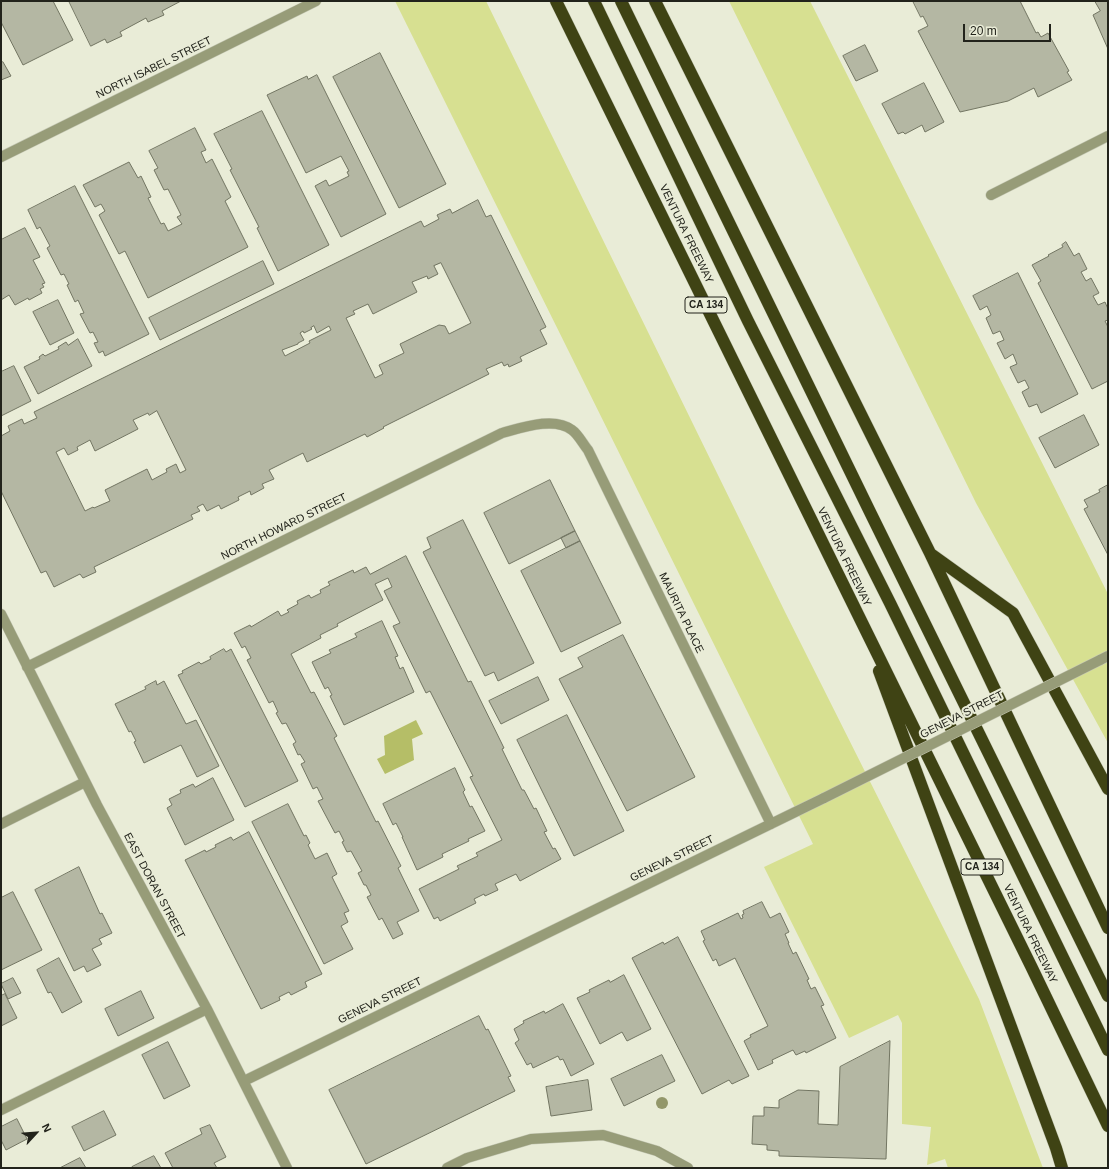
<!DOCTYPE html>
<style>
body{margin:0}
#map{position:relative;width:1109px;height:1169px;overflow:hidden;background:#e9ecd7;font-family:Helvetica,sans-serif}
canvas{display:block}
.frame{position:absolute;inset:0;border:2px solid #22231b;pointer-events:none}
.north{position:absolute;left:16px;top:1113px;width:40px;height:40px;-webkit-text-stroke:3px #e9ecd7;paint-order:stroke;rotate:64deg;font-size:11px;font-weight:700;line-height:16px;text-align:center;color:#22231b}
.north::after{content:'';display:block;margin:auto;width:14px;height:18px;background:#22231b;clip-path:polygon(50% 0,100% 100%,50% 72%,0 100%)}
.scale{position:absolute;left:963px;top:24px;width:88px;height:18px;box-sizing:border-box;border:2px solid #22231b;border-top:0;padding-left:5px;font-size:12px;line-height:14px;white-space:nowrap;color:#22231b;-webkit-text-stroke:3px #e9ecd7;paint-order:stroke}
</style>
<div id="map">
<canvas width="1109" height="1169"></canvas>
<div class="frame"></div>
<div class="north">N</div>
<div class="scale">20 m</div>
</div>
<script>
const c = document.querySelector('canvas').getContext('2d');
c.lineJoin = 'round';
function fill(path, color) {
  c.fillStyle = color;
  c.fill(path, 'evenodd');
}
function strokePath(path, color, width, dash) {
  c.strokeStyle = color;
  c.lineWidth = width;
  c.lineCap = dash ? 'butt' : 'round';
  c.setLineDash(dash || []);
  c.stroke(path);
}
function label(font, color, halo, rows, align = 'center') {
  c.font = font + ' Helvetica,sans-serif';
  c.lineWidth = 4;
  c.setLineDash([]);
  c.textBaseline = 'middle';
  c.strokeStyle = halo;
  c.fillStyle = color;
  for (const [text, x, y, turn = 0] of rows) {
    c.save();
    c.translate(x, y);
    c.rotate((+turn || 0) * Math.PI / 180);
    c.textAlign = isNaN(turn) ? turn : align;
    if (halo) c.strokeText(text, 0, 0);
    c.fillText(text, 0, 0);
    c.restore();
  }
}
fill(new Path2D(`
 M 395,1 L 486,1 L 786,614 L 979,999 L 1043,1168 L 948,1168 L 945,1159 L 927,1165 L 931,1127 L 902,1124 L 902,1023 L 898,1015 L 849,1038 L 764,867 L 813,844 Z
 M 729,1 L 810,1 L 1108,594 L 1108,743 L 976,503 Z`), '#d7e091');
fill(new Path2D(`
 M 416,720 L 423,734 L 412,739 L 414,760 L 385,774 L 377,759 L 385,755 L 384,736 Z`), '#b5be67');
const building = new Path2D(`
 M 1,1 L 53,1 L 73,40 L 23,65 L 1,22 Z
 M 69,1 L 181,1 L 162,11 L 164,15 L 148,22 L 146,18 L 120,32 L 122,36 L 107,43 L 105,39 L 91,46 Z
 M 913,1 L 1020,1 L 1036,33 L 1038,32 L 1041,37 L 1048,33 L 1069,71 L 1067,72 L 1072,80 L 1038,97 L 1034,88 L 1008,101 L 960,112 L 918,31 L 928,26 L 923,16 L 921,17 Z
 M 1095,1 L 1108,1 L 1108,49 L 1093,15 L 1100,11 Z
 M 865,45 L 878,71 L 856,81 L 843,56 Z
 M 380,53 L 446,184 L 399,208 L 333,77 Z
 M 3,62 L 11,76 L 1,80 L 1,63 Z
 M 317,75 L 386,214 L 341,237 L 315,186 L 326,180 L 329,186 L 349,176 L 347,172 L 349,171 L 341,156 L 306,173 L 267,95 L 307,76 L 308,79 Z
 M 924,83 L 944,122 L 925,132 L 922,125 L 905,134 L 903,132 L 898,134 L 882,104 Z
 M 262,111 L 329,245 L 278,271 L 257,228 L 259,227 L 230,170 L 232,169 L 214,134 Z
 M 195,128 L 206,150 L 201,152 L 206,163 L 212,159 L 231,197 L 225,201 L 248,247 L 148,298 L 125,251 L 119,254 L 99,215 L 105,211 L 101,204 L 95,207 L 83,185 L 129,162 L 138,178 L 141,176 L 151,197 L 148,198 L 161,224 L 164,223 L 168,231 L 182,224 L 177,217 L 181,215 L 168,189 L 164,190 L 154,170 L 158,168 L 149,151 Z
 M 75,186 L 149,334 L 105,356 L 103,351 L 99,353 L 94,343 L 98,342 L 93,332 L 90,333 L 80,314 L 84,313 L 78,300 L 75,302 L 67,285 L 69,284 L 64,274 L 61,275 L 47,248 L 50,246 L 40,227 L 37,229 L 28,210 Z
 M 478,200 L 486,217 L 491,215 L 546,327 L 540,330 L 547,344 L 520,357 L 522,361 L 509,367 L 508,364 L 504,366 L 502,362 L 486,369 L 489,374 L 383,427 L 384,428 L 367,437 L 365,434 L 307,462 L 303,453 L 269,470 L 274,479 L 262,484 L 264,488 L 251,495 L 250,491 L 238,497 L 239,500 L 221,509 L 219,505 L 207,511 L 203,504 L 197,507 L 200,511 L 191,515 L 193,519 L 94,567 L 96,572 L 83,578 L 80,574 L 54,587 L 46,571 L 41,573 L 1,491 L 1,436 L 10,431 L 8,426 L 22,419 L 24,424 L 37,418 L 34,412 L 421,221 L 424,227 L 439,219 L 437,215 L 450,209 L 452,213 ZM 441,263 L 471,323 L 449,334 L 445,326 L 439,325 L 400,344 L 404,353 L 379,365 L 383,374 L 375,378 L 346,318 L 355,314 L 353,311 L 368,304 L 373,314 L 417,292 L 412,282 L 427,276 L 428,279 L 438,274 L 434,266 ZM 314,326 L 317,333 L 329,326 L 331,330 L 309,341 L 310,343 L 285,356 L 282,350 L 298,344 L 298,343 L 304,340 L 300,333 L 303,331 L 304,333 L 312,329 L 311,328 ZM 157,411 L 186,470 L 180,473 L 176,464 L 166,469 L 167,472 L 152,480 L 147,469 L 105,490 L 110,501 L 94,508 L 93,507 L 85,511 L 56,452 L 64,448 L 68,455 L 78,450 L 77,447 L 90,440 L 95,451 L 138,429 L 133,420 L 148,413 L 149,415 Z
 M 25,228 L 40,257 L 33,260 L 45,283 L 42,284 L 44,287 L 40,289 L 42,293 L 29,300 L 28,298 L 15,305 L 9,295 L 1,300 L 1,240 Z
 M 1066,242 L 1074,256 L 1079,253 L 1087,269 L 1081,272 L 1086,281 L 1091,278 L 1099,293 L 1093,296 L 1098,305 L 1105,302 L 1108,309 L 1108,320 L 1105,321 L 1108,327 L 1108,381 L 1092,389 L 1038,283 L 1041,281 L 1032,265 L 1049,256 L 1048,255 L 1063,247 L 1062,245 Z
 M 263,261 L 274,284 L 160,340 L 149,318 Z
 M 1018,273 L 1078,394 L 1041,413 L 1037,404 L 1029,407 L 1022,392 L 1029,388 L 1025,380 L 1018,383 L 1010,367 L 1017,364 L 1013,354 L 1005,359 L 997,343 L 1004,340 L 1000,331 L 993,334 L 986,318 L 991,315 L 987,306 L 980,310 L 973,296 Z
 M 58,300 L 74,333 L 50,345 L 33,312 Z
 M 78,339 L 92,366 L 38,394 L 24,367 L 40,359 L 39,357 L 43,354 L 45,356 L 59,349 L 58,347 L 66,342 L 68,345 Z
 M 14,366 L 31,401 L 1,416 L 1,372 Z
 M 1084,415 L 1099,445 L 1055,468 L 1039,438 Z
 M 550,480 L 575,531 L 509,564 L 484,513 Z
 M 1108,485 L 1108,555 L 1084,509 L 1088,507 L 1084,500 L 1100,492 L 1099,490 Z
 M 463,520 L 534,663 L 498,681 L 494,672 L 485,676 L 423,552 L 431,548 L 427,538 Z
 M 575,531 L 580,541 L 566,548 L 561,538 Z
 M 580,541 L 621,623 L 561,652 L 521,571 Z
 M 406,556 L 468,682 L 471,681 L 504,748 L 502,749 L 522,790 L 524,790 L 534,809 L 536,808 L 547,831 L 544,832 L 553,849 L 555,848 L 561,859 L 520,881 L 516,874 L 495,884 L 498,890 L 485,896 L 484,894 L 474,899 L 476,903 L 440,921 L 438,917 L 434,919 L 419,889 L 459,869 L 457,866 L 478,856 L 476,853 L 502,840 L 470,777 L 473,776 L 430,691 L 426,693 L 393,626 L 400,623 L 384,591 L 392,587 L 388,578 L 375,584 L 383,600 L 337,624 L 338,626 L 320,635 L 321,638 L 291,654 L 311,693 L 314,692 L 337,736 L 334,738 L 376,822 L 378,821 L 401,866 L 398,868 L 419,911 L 397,922 L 403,934 L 393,939 L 382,918 L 379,920 L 367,897 L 371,895 L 366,885 L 364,885 L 358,873 L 362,871 L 351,851 L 347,852 L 342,842 L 344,841 L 339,831 L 335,833 L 318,801 L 323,799 L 317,787 L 313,789 L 301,764 L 305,762 L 300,754 L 298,755 L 293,744 L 296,742 L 286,723 L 282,724 L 276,713 L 278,712 L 273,701 L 269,703 L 247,660 L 251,658 L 245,646 L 242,648 L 234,633 L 250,625 L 251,627 L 278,611 L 281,616 L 289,612 L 287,610 L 298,604 L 297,601 L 309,595 L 311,598 L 321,593 L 320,590 L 330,585 L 328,582 L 353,570 L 354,573 L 366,567 L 370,574 Z
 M 382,621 L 398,656 L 395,657 L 400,669 L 403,667 L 414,692 L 344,725 L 330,696 L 332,695 L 328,687 L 325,689 L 312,662 L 331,653 L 329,650 L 357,637 L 355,634 Z
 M 623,635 L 695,777 L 627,811 L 559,679 L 583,667 L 578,658 Z
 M 224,649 L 226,652 L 231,649 L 298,781 L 245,807 L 178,675 L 183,673 L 182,671 L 199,662 L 201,664 L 211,659 L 210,657 Z
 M 538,677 L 549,700 L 501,724 L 489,701 Z
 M 156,681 L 157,685 L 164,681 L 186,724 L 196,720 L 219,766 L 197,777 L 181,745 L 144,763 L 134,742 L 136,741 L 131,731 L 129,732 L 115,704 L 146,689 L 145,687 Z
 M 567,715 L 624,831 L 574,856 L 517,740 Z
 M 455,768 L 465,790 L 463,792 L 470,807 L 472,806 L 485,831 L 468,839 L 469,841 L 442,854 L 443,857 L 417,870 L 402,837 L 403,837 L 396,823 L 393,825 L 383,804 Z
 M 213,778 L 234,820 L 185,845 L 167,808 L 172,805 L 169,799 L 181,793 L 180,790 L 193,784 L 195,787 Z
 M 288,804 L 304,836 L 306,835 L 310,843 L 308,845 L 315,859 L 327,853 L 337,874 L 332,877 L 349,911 L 344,913 L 348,922 L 341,926 L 353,949 L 324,964 L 252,822 Z
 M 249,832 L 322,974 L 305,982 L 307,987 L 291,995 L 289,992 L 279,997 L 280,1000 L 261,1009 L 185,860 L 205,850 L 206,852 L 216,847 L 215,845 L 231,837 L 233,840 Z
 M 79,867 L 100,914 L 102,913 L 112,933 L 99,939 L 102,944 L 92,949 L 101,965 L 87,972 L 84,966 L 74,971 L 35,890 Z
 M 13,892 L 42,950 L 1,970 L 1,898 Z
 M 762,902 L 770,918 L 780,913 L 789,932 L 785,934 L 789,943 L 788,943 L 793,954 L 796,952 L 809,979 L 807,980 L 811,989 L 815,987 L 824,1005 L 821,1006 L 836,1038 L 806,1053 L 805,1051 L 796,1055 L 793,1050 L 772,1060 L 773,1063 L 758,1070 L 744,1041 L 751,1037 L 750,1035 L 768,1026 L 735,958 L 719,966 L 716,959 L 713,961 L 703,941 L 705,940 L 701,931 L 738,913 L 741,919 L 743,918 L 742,915 L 744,914 L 743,911 Z
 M 678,937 L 749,1076 L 732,1084 L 729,1080 L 702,1094 L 632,958 L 663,942 L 664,944 Z
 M 59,958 L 82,1002 L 62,1013 L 51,992 L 48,993 L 37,970 Z
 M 624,975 L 651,1029 L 627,1041 L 622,1032 L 600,1044 L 577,998 L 590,992 L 589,990 L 609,980 L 610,982 Z
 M 13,978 L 21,993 L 8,999 L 1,984 Z
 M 141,991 L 154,1018 L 118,1036 L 105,1009 Z
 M 5,994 L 17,1018 L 1,1026 L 1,996 Z
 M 563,1004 L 594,1064 L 571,1076 L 563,1059 L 560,1060 L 558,1056 L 533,1068 L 531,1063 L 527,1065 L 515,1043 L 519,1040 L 514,1029 L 524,1023 L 523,1021 L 544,1011 L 545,1013 Z
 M 479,1016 L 486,1030 L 488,1029 L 511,1076 L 508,1077 L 515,1091 L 366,1164 L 329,1090 Z
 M 890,1041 L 886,1159 L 779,1156 L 779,1151 L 767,1150 L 767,1145 L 752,1144 L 753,1116 L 764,1116 L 764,1107 L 779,1108 L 779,1100 L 798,1090 L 819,1091 L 818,1124 L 838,1125 L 840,1067 Z
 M 168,1042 L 190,1086 L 164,1099 L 142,1055 Z
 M 662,1055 L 675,1081 L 624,1106 L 611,1079 Z
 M 588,1080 L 592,1110 L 551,1116 L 546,1087 Z
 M 104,1111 L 116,1135 L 84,1151 L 72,1127 Z
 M 17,1119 L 27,1139 L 6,1150 L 1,1140 L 1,1127 Z
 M 210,1125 L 226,1157 L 214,1163 L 217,1168 L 173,1168 L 165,1153 L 202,1134 L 200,1129 Z
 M 154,1156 L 161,1168 L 132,1168 L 132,1167 Z
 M 80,1158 L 86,1168 L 60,1168 Z`);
fill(building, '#b4b7a3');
strokePath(building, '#727562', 1);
const minor = new Path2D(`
 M 1,157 L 316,1
 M 991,195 L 1108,136
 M 1,614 L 97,805 L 207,1009 L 287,1168
 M 1100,660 L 1108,656
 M 27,667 L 502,433 C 521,428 554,416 572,430 C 578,434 583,444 588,450 L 771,824
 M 1,824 L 85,782
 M 244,1081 L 824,798
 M 1,1110 L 207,1009
 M 447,1168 L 467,1158 L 531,1139 L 603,1135 L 657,1151 L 688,1168`);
const highway = new Path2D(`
 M 556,1 L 1031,966 L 1108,1126
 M 594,1 L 748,321 L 890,603 L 1108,1050
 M 621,1 L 871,514 L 1108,996
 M 655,1 L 930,553 L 1108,928
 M 931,554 L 1013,613 L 1108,789
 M 879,671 L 1056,1148 L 1062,1168`);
strokePath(minor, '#c5c8b5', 11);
strokePath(highway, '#c5c8b5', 13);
strokePath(minor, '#979c78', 10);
strokePath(highway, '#3f4314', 12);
const minorBridge = new Path2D(`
 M 824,798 L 1100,660`);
strokePath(minorBridge, '#c5c8b5', 11, []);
strokePath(minorBridge, '#979c78', 10);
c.fillStyle = '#93976a';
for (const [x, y] of [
 [662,1103]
]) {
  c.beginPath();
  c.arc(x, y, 6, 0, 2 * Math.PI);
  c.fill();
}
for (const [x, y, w] of [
 [706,305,42],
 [982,867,42]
]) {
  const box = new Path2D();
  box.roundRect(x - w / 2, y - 8, w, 16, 3);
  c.fillStyle = '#e9ecd7';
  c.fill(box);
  strokePath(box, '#22231b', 1);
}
label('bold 10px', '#22231b', null, [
 ["CA 134",706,305],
 ["CA 134",982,867]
]);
label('11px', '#22231b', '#e9ecd7', [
 ["NORTH ISABEL STREET",154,68,-26],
 ["VENTURA FREEWAY",686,234,64],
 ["NORTH HOWARD STREET",284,527,-26],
 ["VENTURA FREEWAY",844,557,64],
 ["MAURITA PLACE",681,613,64],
 ["GENEVA STREET",962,715,-27],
 ["GENEVA STREET",672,859,-26],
 ["EAST DORAN STREET",154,886,62],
 ["VENTURA FREEWAY",1030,934,64],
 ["GENEVA STREET",380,1001,-26]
]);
</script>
